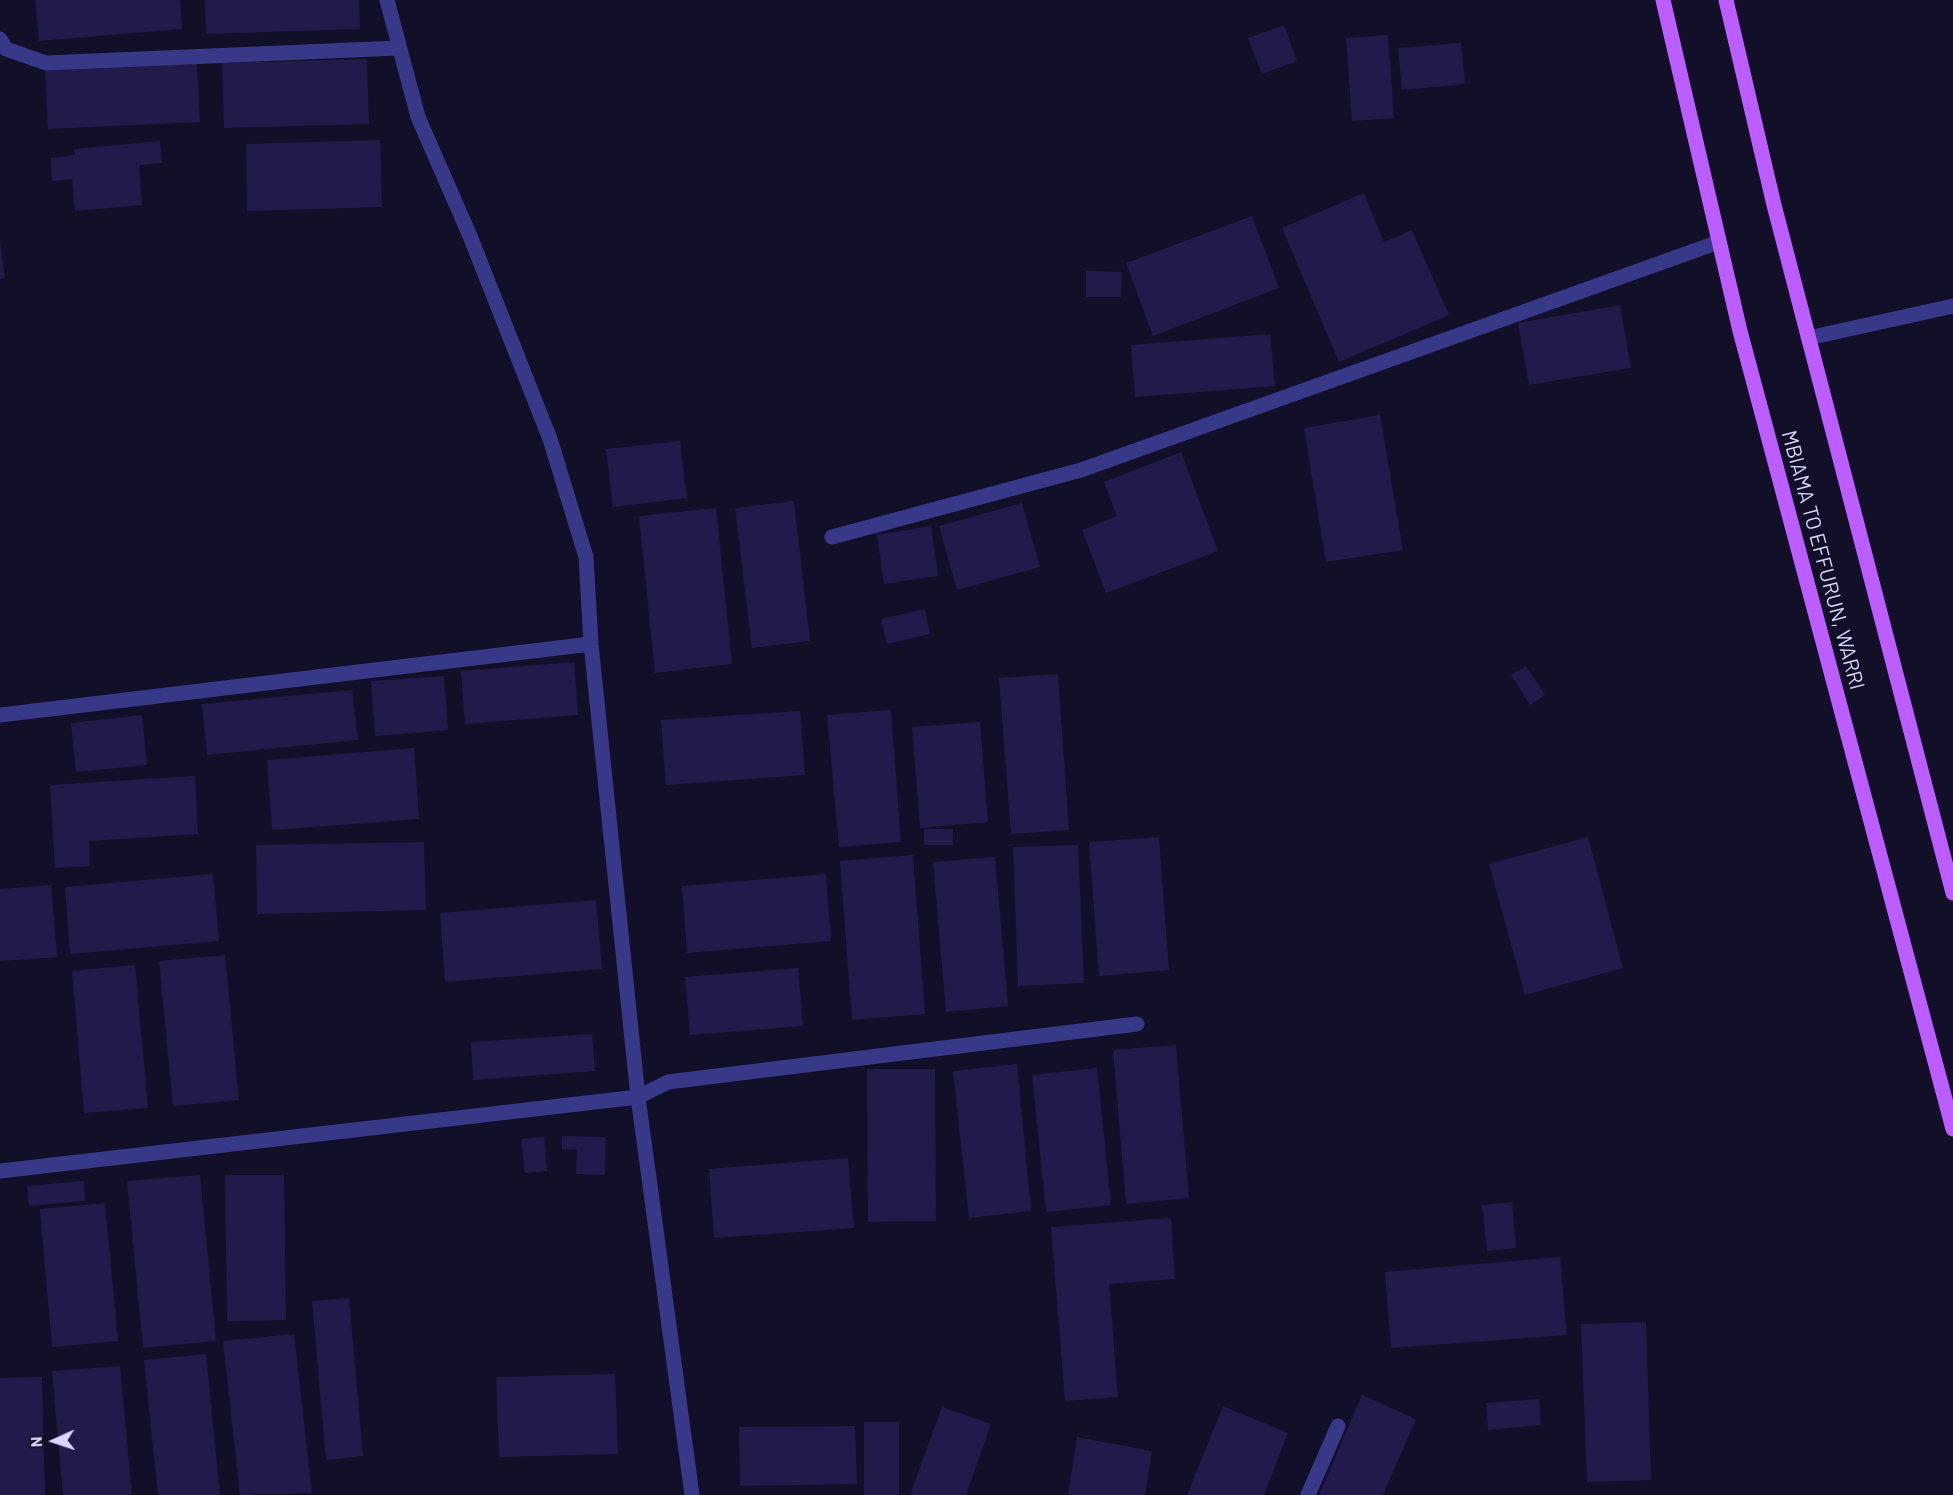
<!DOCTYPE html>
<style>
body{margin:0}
#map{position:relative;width:1953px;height:1495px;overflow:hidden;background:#120f28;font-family:Barlow,sans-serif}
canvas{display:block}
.north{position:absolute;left:24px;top:1411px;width:60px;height:60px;-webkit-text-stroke:4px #120f28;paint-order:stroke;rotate:267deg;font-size:16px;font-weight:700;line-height:24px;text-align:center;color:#d9d6ff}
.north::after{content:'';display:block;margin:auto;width:21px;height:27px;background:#d9d6ff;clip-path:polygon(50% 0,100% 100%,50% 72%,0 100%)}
</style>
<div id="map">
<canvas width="1953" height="1495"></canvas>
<div class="north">N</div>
</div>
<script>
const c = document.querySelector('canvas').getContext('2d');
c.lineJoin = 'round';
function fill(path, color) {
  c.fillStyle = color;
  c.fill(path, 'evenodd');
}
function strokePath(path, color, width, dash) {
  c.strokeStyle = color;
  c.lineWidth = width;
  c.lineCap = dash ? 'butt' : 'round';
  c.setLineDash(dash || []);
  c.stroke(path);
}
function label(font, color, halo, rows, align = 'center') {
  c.font = font + ' Barlow,sans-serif';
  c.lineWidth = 5;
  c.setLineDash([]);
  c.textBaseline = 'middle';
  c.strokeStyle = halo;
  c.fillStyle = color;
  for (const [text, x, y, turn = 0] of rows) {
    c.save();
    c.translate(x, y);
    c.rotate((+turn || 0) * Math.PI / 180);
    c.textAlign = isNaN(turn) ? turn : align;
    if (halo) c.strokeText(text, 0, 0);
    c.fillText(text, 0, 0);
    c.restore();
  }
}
fill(new Path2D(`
 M 35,0 L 180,0 L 182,29 L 39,41 Z
 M 205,0 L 359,0 L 360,29 L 206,34 Z
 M 1284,25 L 1297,61 L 1262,74 L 1248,38 Z
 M 1388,35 L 1394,118 L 1352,121 L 1346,38 Z
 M 1461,43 L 1465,84 L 1402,90 L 1398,48 Z
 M 367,59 L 369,124 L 224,128 L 222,63 Z
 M 197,62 L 200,122 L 48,129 L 45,68 Z
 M 380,140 L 382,207 L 247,211 L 246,144 Z
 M 160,141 L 162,163 L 139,165 L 142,205 L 75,211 L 72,179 L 52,181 L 51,158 L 75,155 L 74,149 Z
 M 1364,193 L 1384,242 L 1412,230 L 1449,315 L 1339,362 L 1282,228 Z
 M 1252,216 L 1279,288 L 1153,336 L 1126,263 Z
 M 0,242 L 5,278 L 0,279 Z
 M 1086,271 L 1122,272 L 1121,297 L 1086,297 Z
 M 1620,305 L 1631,368 L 1529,385 L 1518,323 Z
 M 1270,334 L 1275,386 L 1135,397 L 1131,345 Z
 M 1380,415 L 1403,550 L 1326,562 L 1304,428 Z
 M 680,441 L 687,498 L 613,507 L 606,449 Z
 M 1181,452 L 1218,551 L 1106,593 L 1082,530 L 1117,516 L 1104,482 Z
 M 794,501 L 810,641 L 752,648 L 735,508 Z
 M 1022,503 L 1040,567 L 957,590 L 939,526 Z
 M 716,508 L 732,664 L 655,673 L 639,516 Z
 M 931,526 L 938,576 L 884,584 L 877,535 Z
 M 925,609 L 930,634 L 887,644 L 881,619 Z
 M 574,662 L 578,715 L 465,724 L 461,671 Z
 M 1526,666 L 1545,695 L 1530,705 L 1511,675 Z
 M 1058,674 L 1069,830 L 1011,834 L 999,678 Z
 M 444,676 L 448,730 L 375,736 L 371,681 Z
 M 352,690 L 358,740 L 207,755 L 202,704 Z
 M 891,710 L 901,842 L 839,847 L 827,715 Z
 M 800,711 L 805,775 L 666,785 L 661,720 Z
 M 142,715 L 147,765 L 76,772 L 71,723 Z
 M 980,722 L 988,822 L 920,828 L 912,727 Z
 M 414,748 L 419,819 L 272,830 L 267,760 Z
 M 195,776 L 198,834 L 89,841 L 90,866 L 55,868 L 50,785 Z
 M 924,829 L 953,829 L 953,845 L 924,845 Z
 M 1159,837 L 1169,970 L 1099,976 L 1089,842 Z
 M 1588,837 L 1623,968 L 1525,995 L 1489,864 Z
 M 424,842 L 426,910 L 257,914 L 256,845 Z
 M 1078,845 L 1084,983 L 1018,986 L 1013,847 Z
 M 913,855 L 925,1014 L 852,1020 L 840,861 Z
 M 995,857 L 1008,1006 L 946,1012 L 933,862 Z
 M 213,874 L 219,941 L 70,954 L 65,887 Z
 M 826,874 L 831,941 L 687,953 L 682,886 Z
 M 51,885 L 57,957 L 0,961 L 0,889 Z
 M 596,900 L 602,969 L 445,982 L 440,913 Z
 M 225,955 L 239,1100 L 173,1106 L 159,961 Z
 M 135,965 L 148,1108 L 84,1113 L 72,971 Z
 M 798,968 L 803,1026 L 690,1035 L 685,977 Z
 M 592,1034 L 595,1071 L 473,1080 L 471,1042 Z
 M 1176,1045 L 1189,1198 L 1126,1204 L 1113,1050 Z
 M 1017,1064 L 1031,1211 L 969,1218 L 953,1071 Z
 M 1097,1068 L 1111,1205 L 1046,1212 L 1032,1075 Z
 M 867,1069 L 935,1069 L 936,1221 L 868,1222 Z
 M 562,1136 L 606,1137 L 605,1175 L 576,1174 L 577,1149 L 562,1150 Z
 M 544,1137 L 547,1171 L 525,1173 L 521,1139 Z
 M 848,1158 L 854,1228 L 714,1238 L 709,1169 Z
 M 200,1175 L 216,1341 L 143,1348 L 127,1181 Z
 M 225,1175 L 284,1175 L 286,1320 L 227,1321 Z
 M 84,1181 L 85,1201 L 29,1206 L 27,1186 Z
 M 1512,1202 L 1516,1248 L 1487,1251 L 1482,1205 Z
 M 105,1203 L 118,1341 L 52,1347 L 40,1209 Z
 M 1171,1218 L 1175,1279 L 1109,1284 L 1118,1397 L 1065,1401 L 1051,1227 Z
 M 1560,1257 L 1567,1335 L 1391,1348 L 1385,1272 Z
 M 349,1298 L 363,1456 L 326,1460 L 312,1301 Z
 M 1646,1322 L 1651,1480 L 1587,1482 L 1581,1324 Z
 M 294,1334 L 312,1493 L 240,1495 L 223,1341 Z
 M 206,1354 L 220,1495 L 158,1495 L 144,1360 Z
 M 120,1366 L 132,1495 L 63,1495 L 52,1371 Z
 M 615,1374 L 618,1454 L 499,1457 L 496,1377 Z
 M 42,1377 L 45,1495 L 0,1495 L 0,1378 Z
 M 1362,1395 L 1416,1419 L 1383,1495 L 1319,1495 Z
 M 1539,1399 L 1541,1425 L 1488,1430 L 1486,1403 Z
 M 1223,1406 L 1288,1433 L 1264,1495 L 1187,1495 Z
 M 942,1407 L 991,1424 L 966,1495 L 910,1495 Z
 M 864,1422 L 899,1422 L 899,1495 L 864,1495 Z
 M 855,1426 L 857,1484 L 740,1486 L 739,1427 Z
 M 1077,1437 L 1152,1451 L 1145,1495 L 1068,1495 Z`), '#221a4a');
strokePath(new Path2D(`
 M 387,0 L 418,117 L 470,236 L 550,439 L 586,557 L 591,644 L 638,1097 L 692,1495
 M 0,39 L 6,49 L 46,63 L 398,48
 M 1808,338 L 1953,306
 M 832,537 L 1081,470 L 1719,242
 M 0,715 L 591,644
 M 0,1171 L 638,1097 L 668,1082 L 1137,1024
 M 1308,1495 L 1338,1426`), '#383889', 15);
strokePath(new Path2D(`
 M 1663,0 L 1740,331 L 1953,1129
 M 1726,0 L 1774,205 L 1953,893`), '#bb5dff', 15);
label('21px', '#d9d6ff', '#120f28', [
 ["MBIAMA TO EFFURUN, WARRI",1823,560,75]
]);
</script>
